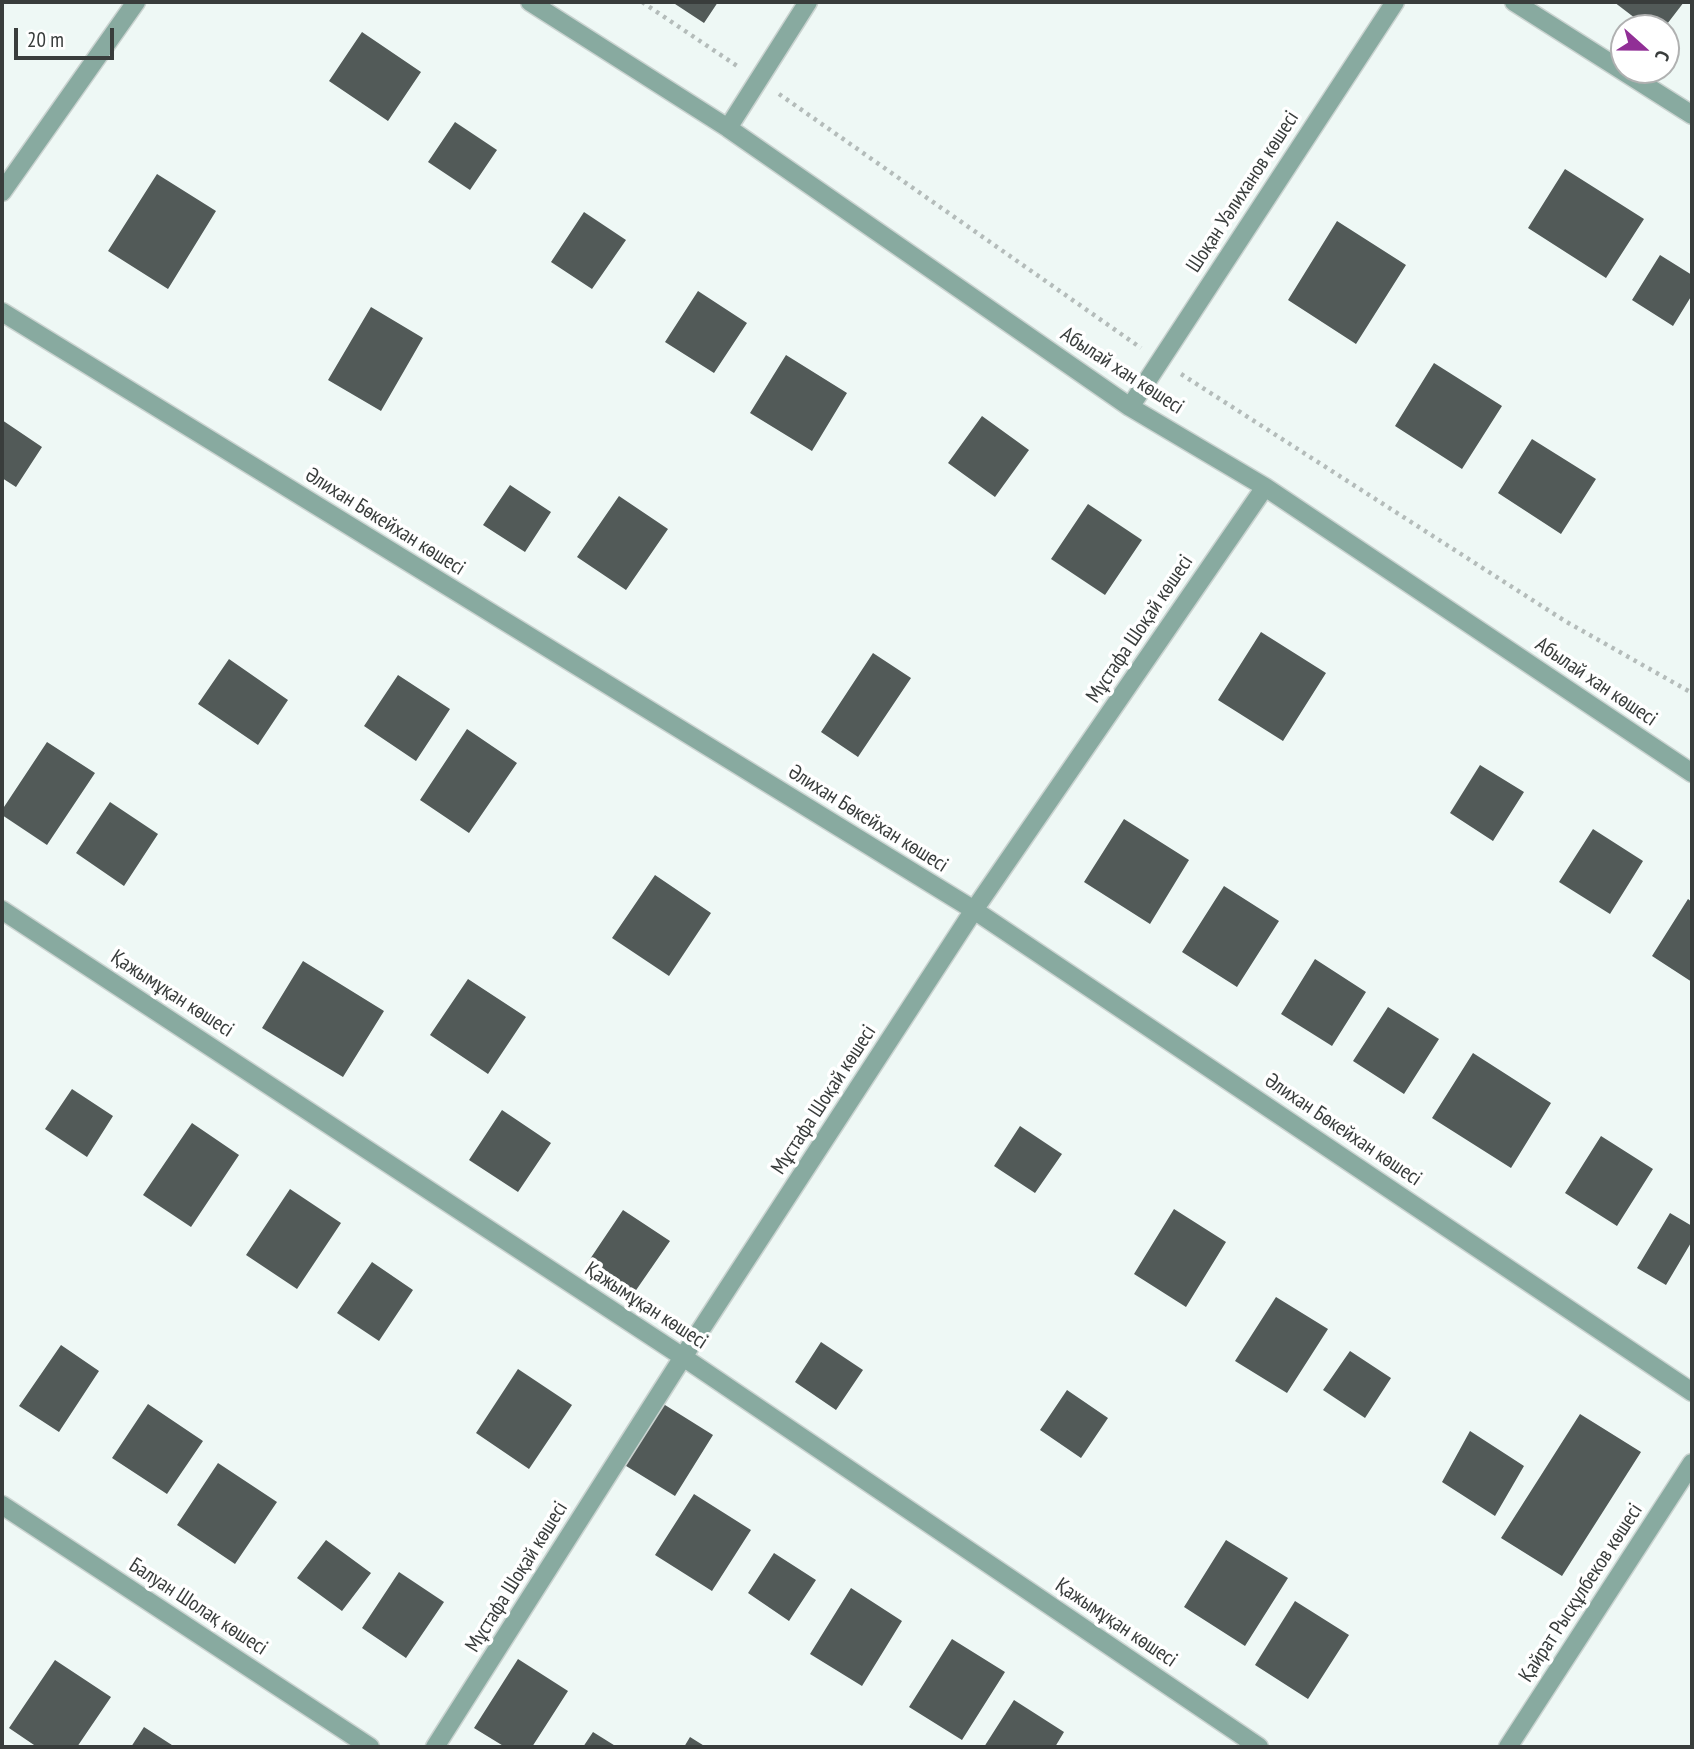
<!DOCTYPE html>
<meta charset="utf-8">
<style>
body{margin:0}
#map{position:relative;width:1694px;height:1749px;overflow:hidden;background:#eef8f5;font-family:"PT Sans Narrow",sans-serif}
canvas{display:block}
.frame{position:absolute;inset:0;border:4px solid #393d3c;pointer-events:none}
.north{position:absolute;left:1610px;top:14px;width:70px;height:70px;box-sizing:border-box;background:#fff;border:2px solid #b0b1b1;border-radius:50%;rotate:111deg;font-size:19px;font-weight:700;line-height:28px;text-align:center;color:#393d3c}
.north::after{content:'';display:block;margin:auto;width:24px;height:32px;background:#912f96;clip-path:polygon(50% 0,100% 100%,50% 72%,0 100%)}
.scale{position:absolute;left:14px;top:28px;width:100px;height:32px;box-sizing:border-box;border:4px solid #393d3c;border-top:0;padding-left:9px;font-size:21px;line-height:24px;white-space:nowrap;color:#393d3c;-webkit-text-stroke:5px #fff;paint-order:stroke}
</style>
<div id="map">
<canvas width="1694" height="1749"></canvas>
<div class="frame"></div>
<div class="north">С</div>
<div class="scale">20 m</div>
</div>
<script>
const c = document.querySelector('canvas').getContext('2d');
c.lineJoin = 'round';
function fill(path, color) {
  c.fillStyle = color;
  c.fill(path, 'evenodd');
}
function strokePath(path, color, width, dash) {
  c.strokeStyle = color;
  c.lineWidth = width;
  c.lineCap = dash ? 'butt' : 'round';
  c.setLineDash(dash || []);
  c.stroke(path);
}
function label(font, color, halo, rows, align = 'center') {
  c.font = font + ' "PT Sans Narrow",sans-serif';
  c.lineWidth = 7;
  c.setLineDash([]);
  c.textBaseline = 'middle';
  c.strokeStyle = halo;
  c.fillStyle = color;
  for (const [text, x, y, turn = 0] of rows) {
    c.save();
    c.translate(x, y);
    c.rotate((+turn || 0) * Math.PI / 180);
    c.textAlign = isNaN(turn) ? turn : align;
    if (halo) c.strokeText(text, 0, 0);
    c.fillText(text, 0, 0);
    c.restore();
  }
}
fill(new Path2D(`
 M 672,2 L 718,2 L 704,23 Z
 M 1614,2 L 1684,2 L 1664,28 L 1648,28 Z
 M 362,32 L 421,72 L 388,121 L 329,81 Z
 M 455,122 L 497,150 L 470,190 L 428,162 Z
 M 1565,169 L 1644,219 L 1606,278 L 1528,228 Z
 M 157,174 L 216,211 L 168,289 L 108,251 Z
 M 584,212 L 626,240 L 592,289 L 551,262 Z
 M 1337,221 L 1406,265 L 1356,344 L 1288,300 Z
 M 1660,255 L 1692,275 L 1692,295 L 1673,326 L 1632,300 Z
 M 698,291 L 747,323 L 714,373 L 665,342 Z
 M 371,307 L 423,338 L 381,411 L 328,380 Z
 M 786,355 L 847,393 L 812,451 L 750,413 Z
 M 1434,363 L 1502,406 L 1462,469 L 1395,426 Z
 M 982,416 L 1029,450 L 995,497 L 948,463 Z
 M 2,420 L 42,447 L 16,487 L 2,478 Z
 M 1532,439 L 1596,479 L 1561,534 L 1498,493 Z
 M 510,485 L 551,512 L 525,552 L 483,525 Z
 M 619,496 L 668,529 L 626,590 L 577,557 Z
 M 1088,504 L 1142,540 L 1105,595 L 1051,559 Z
 M 1261,632 L 1326,673 L 1283,741 L 1218,700 Z
 M 873,653 L 911,678 L 858,757 L 821,732 Z
 M 229,659 L 288,700 L 258,745 L 198,704 Z
 M 398,675 L 450,709 L 416,761 L 364,726 Z
 M 467,729 L 517,763 L 469,833 L 420,800 Z
 M 47,742 L 95,773 L 47,845 L 2,815 L 2,810 Z
 M 1480,765 L 1524,792 L 1493,841 L 1450,813 Z
 M 110,802 L 158,834 L 124,886 L 76,853 Z
 M 1124,819 L 1189,860 L 1150,924 L 1084,882 Z
 M 1593,829 L 1643,861 L 1610,914 L 1559,882 Z
 M 655,875 L 711,913 L 669,976 L 612,938 Z
 M 1224,886 L 1279,921 L 1237,987 L 1182,952 Z
 M 1688,899 L 1692,902 L 1692,982 L 1652,956 Z
 M 1315,959 L 1366,992 L 1332,1046 L 1281,1014 Z
 M 303,961 L 384,1011 L 343,1077 L 262,1028 Z
 M 468,979 L 526,1017 L 488,1074 L 430,1035 Z
 M 1388,1007 L 1439,1039 L 1404,1094 L 1353,1061 Z
 M 1473,1053 L 1551,1103 L 1511,1168 L 1432,1118 Z
 M 72,1089 L 113,1116 L 87,1157 L 45,1129 Z
 M 502,1110 L 551,1143 L 518,1192 L 469,1160 Z
 M 192,1123 L 239,1155 L 191,1227 L 143,1195 Z
 M 1020,1126 L 1062,1154 L 1035,1193 L 994,1166 Z
 M 1601,1136 L 1653,1169 L 1617,1226 L 1565,1193 Z
 M 290,1189 L 341,1223 L 297,1289 L 246,1255 Z
 M 1174,1209 L 1226,1242 L 1186,1307 L 1134,1274 Z
 M 623,1210 L 670,1241 L 632,1296 L 586,1265 Z
 M 1670,1213 L 1692,1226 L 1692,1241 L 1666,1285 L 1637,1268 Z
 M 372,1262 L 413,1290 L 379,1341 L 337,1313 Z
 M 1276,1297 L 1328,1329 L 1287,1393 L 1235,1361 Z
 M 821,1342 L 863,1370 L 836,1410 L 795,1382 Z
 M 61,1345 L 99,1371 L 59,1432 L 19,1406 Z
 M 1350,1351 L 1391,1378 L 1365,1418 L 1323,1390 Z
 M 518,1369 L 572,1405 L 529,1469 L 476,1433 Z
 M 1067,1390 L 1108,1418 L 1081,1458 L 1040,1430 Z
 M 657,1400 L 713,1435 L 675,1496 L 618,1461 Z
 M 148,1404 L 203,1441 L 167,1494 L 112,1458 Z
 M 1580,1414 L 1641,1452 L 1562,1576 L 1501,1538 Z
 M 1470,1431 L 1524,1466 L 1495,1516 L 1442,1482 Z
 M 218,1463 L 277,1502 L 235,1564 L 177,1525 Z
 M 694,1494 L 751,1530 L 712,1591 L 655,1555 Z
 M 326,1540 L 371,1573 L 342,1611 L 297,1578 Z
 M 1226,1540 L 1288,1578 L 1245,1646 L 1184,1607 Z
 M 774,1553 L 816,1580 L 789,1621 L 748,1593 Z
 M 399,1572 L 444,1602 L 406,1658 L 362,1628 Z
 M 851,1588 L 902,1621 L 862,1686 L 810,1654 Z
 M 1295,1601 L 1349,1635 L 1308,1699 L 1255,1665 Z
 M 952,1639 L 1005,1672 L 962,1740 L 909,1707 Z
 M 518,1659 L 568,1691 L 532,1747 L 505,1747 L 474,1728 Z
 M 55,1660 L 111,1697 L 77,1747 L 37,1747 L 9,1728 Z
 M 1014,1700 L 1064,1732 L 1055,1747 L 984,1747 Z
 M 144,1727 L 175,1747 L 131,1747 Z
 M 593,1732 L 617,1747 L 583,1747 Z
 M 690,1737 L 706,1747 L 684,1747 Z`), '#525a58');
const minor = new Path2D(`
 M 530,2 L 728,128 L 1130,407 L 1265,487 L 1692,773
 M 1514,2 L 1692,115
 M 728,128 L 808,2
 M 2,192 L 136,2
 M 2,312 L 974,910 L 1692,1392
 M 1130,407 L 1395,2
 M 2,910 L 683,1357 L 1259,1747
 M 2,1505 L 370,1747
 M 435,1747 L 683,1357 L 974,910 L 1265,487
 M 1508,1747 L 1692,1463`);
strokePath(minor, '#cad3d0', 21);
strokePath(new Path2D(`
 M 642,2 L 737,66
 M 779,94 L 1141,348
 M 1181,374 L 1565,621 L 1692,693`), '#b4bcba', 4.5, [3.5, 5]);
strokePath(minor, '#88aaa0', 18);
label('21px', '#393d3c', '#fff', [
 ["Шоқан Уәлиханов көшесі",1243,192,-57],
 ["Абылай хан көшесі",1122,371,33],
 ["Әлихан Бөкейхан көшесі",385,522,32],
 ["Мұстафа Шоқай көшесі",1140,629,-56],
 ["Абылай хан көшесі",1596,682,34],
 ["Әлихан Бөкейхан көшесі",868,819,32],
 ["Қажымұқан көшесі",172,994,33],
 ["Мұстафа Шоқай көшесі",824,1100,-57],
 ["Әлихан Бөкейхан көшесі",1343,1130,34],
 ["Қажымұқан көшесі",646,1306,33],
 ["Мұстафа Шоқай көшесі",517,1577,-58],
 ["Қайрат Рысқұлбеков көшесі",1581,1593,-57],
 ["Балуан Шолақ көшесі",198,1607,33],
 ["Қажымұқан көшесі",1116,1623,34]
]);
</script>
